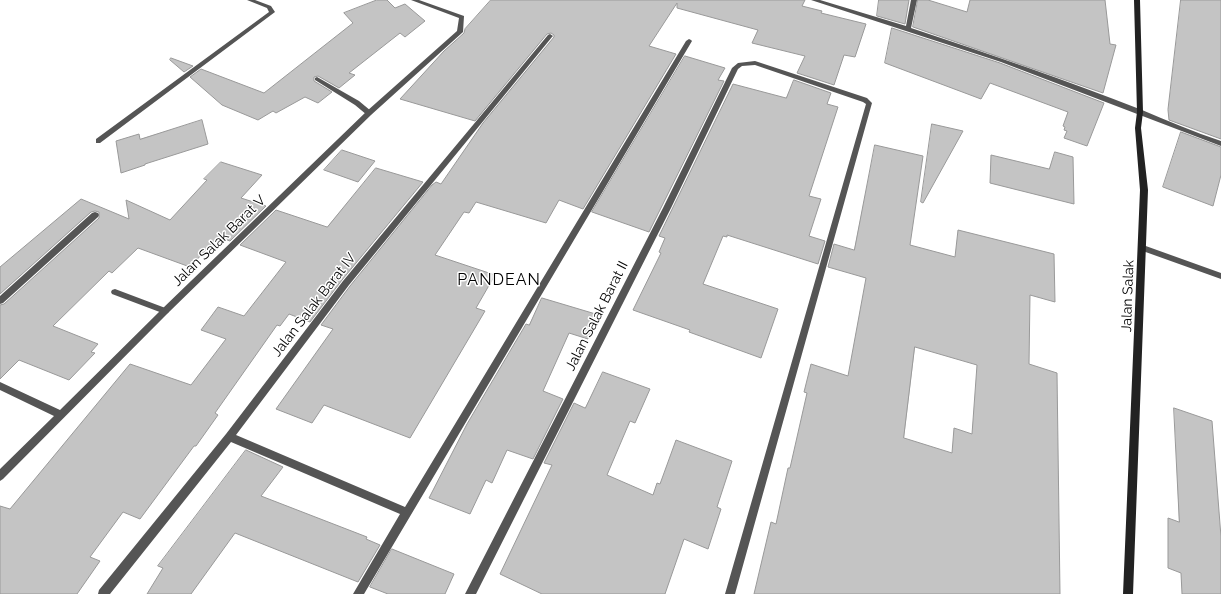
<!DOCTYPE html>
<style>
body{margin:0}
canvas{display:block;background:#fff}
</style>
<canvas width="1221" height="594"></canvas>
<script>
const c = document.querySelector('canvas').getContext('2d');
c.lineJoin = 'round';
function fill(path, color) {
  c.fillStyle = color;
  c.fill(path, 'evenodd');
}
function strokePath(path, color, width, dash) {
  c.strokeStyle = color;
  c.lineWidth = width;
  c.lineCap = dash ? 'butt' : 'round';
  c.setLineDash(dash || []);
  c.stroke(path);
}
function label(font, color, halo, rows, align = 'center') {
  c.font = font + ' Raleway,sans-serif';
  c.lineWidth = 3;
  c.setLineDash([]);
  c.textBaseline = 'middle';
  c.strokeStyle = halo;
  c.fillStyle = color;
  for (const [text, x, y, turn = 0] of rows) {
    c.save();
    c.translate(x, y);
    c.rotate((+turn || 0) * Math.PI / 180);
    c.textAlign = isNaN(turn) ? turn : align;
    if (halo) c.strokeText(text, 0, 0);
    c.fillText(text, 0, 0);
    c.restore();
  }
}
const building = new Path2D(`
 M 377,0 L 387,0 L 395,8 L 405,4 L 425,21 L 405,37 L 400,33 L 349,73 L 355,75 L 339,88 L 318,76 L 314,77 L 314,81 L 332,92 L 318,103 L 305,97 L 276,113 L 273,111 L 258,120 L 222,105 L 190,77 L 201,69 L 264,93 L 353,23 L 344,13 Z
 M 491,0 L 805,0 L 802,6 L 822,11 L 821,13 L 866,24 L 855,57 L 844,55 L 834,85 L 797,73 L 805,56 L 752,43 L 758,30 L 677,8 L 677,3 L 649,46 L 676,54 L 583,209 L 559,200 L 546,223 L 476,202 L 469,213 L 464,212 L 435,255 L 495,275 L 476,308 L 485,311 L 410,438 L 324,405 L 312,423 L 276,409 L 333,329 L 321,325 L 350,286 L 432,185 L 436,182 L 441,184 L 483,123 L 554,37 L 554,35 L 551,33 L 547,34 L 475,121 L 400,99 L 444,51 L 464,33 L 465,29 Z
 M 879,0 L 909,0 L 905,24 L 877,16 Z
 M 918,0 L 928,0 L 967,12 L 970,0 L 1105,0 L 1110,44 L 1116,45 L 1103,93 L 913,27 Z
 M 1181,0 L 1221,0 L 1221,139 L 1169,120 L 1168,110 Z
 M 892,28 L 1000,63 L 1104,103 L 1087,146 L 1064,138 L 1067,131 L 1064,130 L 1065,127 L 1063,126 L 1068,112 L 990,83 L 981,99 L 885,63 Z
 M 685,56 L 725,68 L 718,80 L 724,81 L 649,232 L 592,212 Z
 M 171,58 L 193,66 L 184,72 L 170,60 Z
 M 794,80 L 831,93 L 827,104 L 838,107 L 809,196 L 821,199 L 809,236 L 825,241 L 818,264 L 727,235 L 727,237 L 723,236 L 703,284 L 778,309 L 761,358 L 689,332 L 690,330 L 633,310 L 661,253 L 659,252 L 665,238 L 659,236 L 733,84 L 786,98 Z
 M 202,120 L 208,144 L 145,164 L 145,165 L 121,173 L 116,141 L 139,134 L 140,139 Z
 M 932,124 L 963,131 L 923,203 L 921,202 Z
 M 1181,132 L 1221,147 L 1221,175 L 1213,206 L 1163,187 Z
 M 875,145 L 923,156 L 910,245 L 955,257 L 958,230 L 1054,254 L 1055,302 L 1030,295 L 1029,364 L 1057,373 L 1060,594 L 754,594 L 771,522 L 776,524 L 788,468 L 790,468 L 807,393 L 804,392 L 811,364 L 848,376 L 866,278 L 828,267 L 834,244 L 854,250 ZM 915,347 L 977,365 L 972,434 L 954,428 L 952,453 L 904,438 Z
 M 342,150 L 375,161 L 358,182 L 324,170 Z
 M 1055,152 L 1073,157 L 1074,204 L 990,183 L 991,155 L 1049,169 Z
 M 221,162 L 262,175 L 241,198 L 266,206 L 230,241 L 218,237 L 190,267 L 138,248 L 112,273 L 109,271 L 53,326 L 98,344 L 91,352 L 95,353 L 69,380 L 19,360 L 0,379 L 0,305 L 4,304 L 99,218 L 99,212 L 95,211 L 91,212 L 0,294 L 0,267 L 81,199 L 129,219 L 126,200 L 170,220 L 207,180 L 204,179 Z
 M 376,168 L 423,182 L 342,280 L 310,322 L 289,314 L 280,326 L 277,325 L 215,413 L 218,415 L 196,446 L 194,446 L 140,519 L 123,512 L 90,557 L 100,561 L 77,594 L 0,594 L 0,506 L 10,509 L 130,364 L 191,385 L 226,339 L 201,330 L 218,307 L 244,316 L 286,262 L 240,245 L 276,210 L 327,227 Z
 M 542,298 L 599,315 L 588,339 L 569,333 L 543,391 L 563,399 L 533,459 L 507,450 L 492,483 L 486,480 L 470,514 L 429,498 L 467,424 L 526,324 L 529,325 Z
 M 603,372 L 650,389 L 635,423 L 630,421 L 607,475 L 653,495 L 657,483 L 660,484 L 676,440 L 732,461 L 717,507 L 721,509 L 708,549 L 684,539 L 665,594 L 542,594 L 500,574 L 552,465 L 544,463 L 574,403 L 585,408 Z
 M 1174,408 L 1212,421 L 1221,537 L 1221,594 L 1182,594 L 1181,573 L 1168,568 L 1168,518 L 1179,522 Z
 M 246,450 L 283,467 L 261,496 L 367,537 L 366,539 L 380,545 L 358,582 L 235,533 L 191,594 L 147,594 L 163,568 L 158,566 Z
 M 392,549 L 454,574 L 445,594 L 388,594 L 370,587 Z`);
fill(building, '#c4c4c4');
strokePath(building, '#999', 1);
fill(new Path2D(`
 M 247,0 L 255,0 L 271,6 L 275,12 L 100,143 L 96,143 L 96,139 L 269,12 L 267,8 Z
 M 317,77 L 359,101 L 371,111 L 371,115 L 367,115 L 355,105 L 315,80 L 315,78 Z
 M 115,289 L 168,309 L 169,311 L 168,313 L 165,314 L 112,294 L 111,292 L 112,290 Z`), '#555');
fill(new Path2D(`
 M 411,0 L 419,0 L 464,16 L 463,32 L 371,115 L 168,313 L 3,479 L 0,481 L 0,469 L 54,416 L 0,390 L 0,382 L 60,410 L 162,309 L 367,111 L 457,31 L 459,18 Z
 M 811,0 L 820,0 L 906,26 L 911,0 L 917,0 L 911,28 C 989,54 1066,80 1142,110 C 1168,121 1194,132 1221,141 L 1221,146 L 1001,62 Z
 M 550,34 L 553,36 L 552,37 L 349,285 L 236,435 L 405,507 L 686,41 L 689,39 L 691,40 L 692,41 L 364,594 L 353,594 L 400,514 L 231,442 L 110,594 L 98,594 L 99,590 L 226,434 L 343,281 L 548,35 Z
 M 755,61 L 867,98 L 872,103 L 735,594 L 725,594 L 866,104 L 863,102 L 755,65 L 742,66 L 738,69 L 671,208 L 476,594 L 465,594 L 663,208 L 732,68 L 738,63 Z
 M 95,212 L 98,213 L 99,215 L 98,217 L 3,303 L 0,304 L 0,296 L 92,213 Z
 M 1143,245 L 1221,273 L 1221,279 L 1140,250 L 1139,248 Z`), '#555');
fill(new Path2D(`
 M 1134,0 L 1140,0 L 1143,112 L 1141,128 L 1148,190 L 1133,594 L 1123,594 L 1140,190 L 1135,128 L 1137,112 Z`), '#222');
label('14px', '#000', '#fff', [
 ["Jalan Salak Barat V",219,241,-44],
 ["Jalan Salak",1128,296,-88],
 ["Jalan Salak Barat IV",314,305,-52],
 ["Jalan Salak Barat II",597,316,-63]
]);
c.letterSpacing = '1px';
label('16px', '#000', '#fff', [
 ["PANDEAN",499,280]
]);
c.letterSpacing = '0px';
</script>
